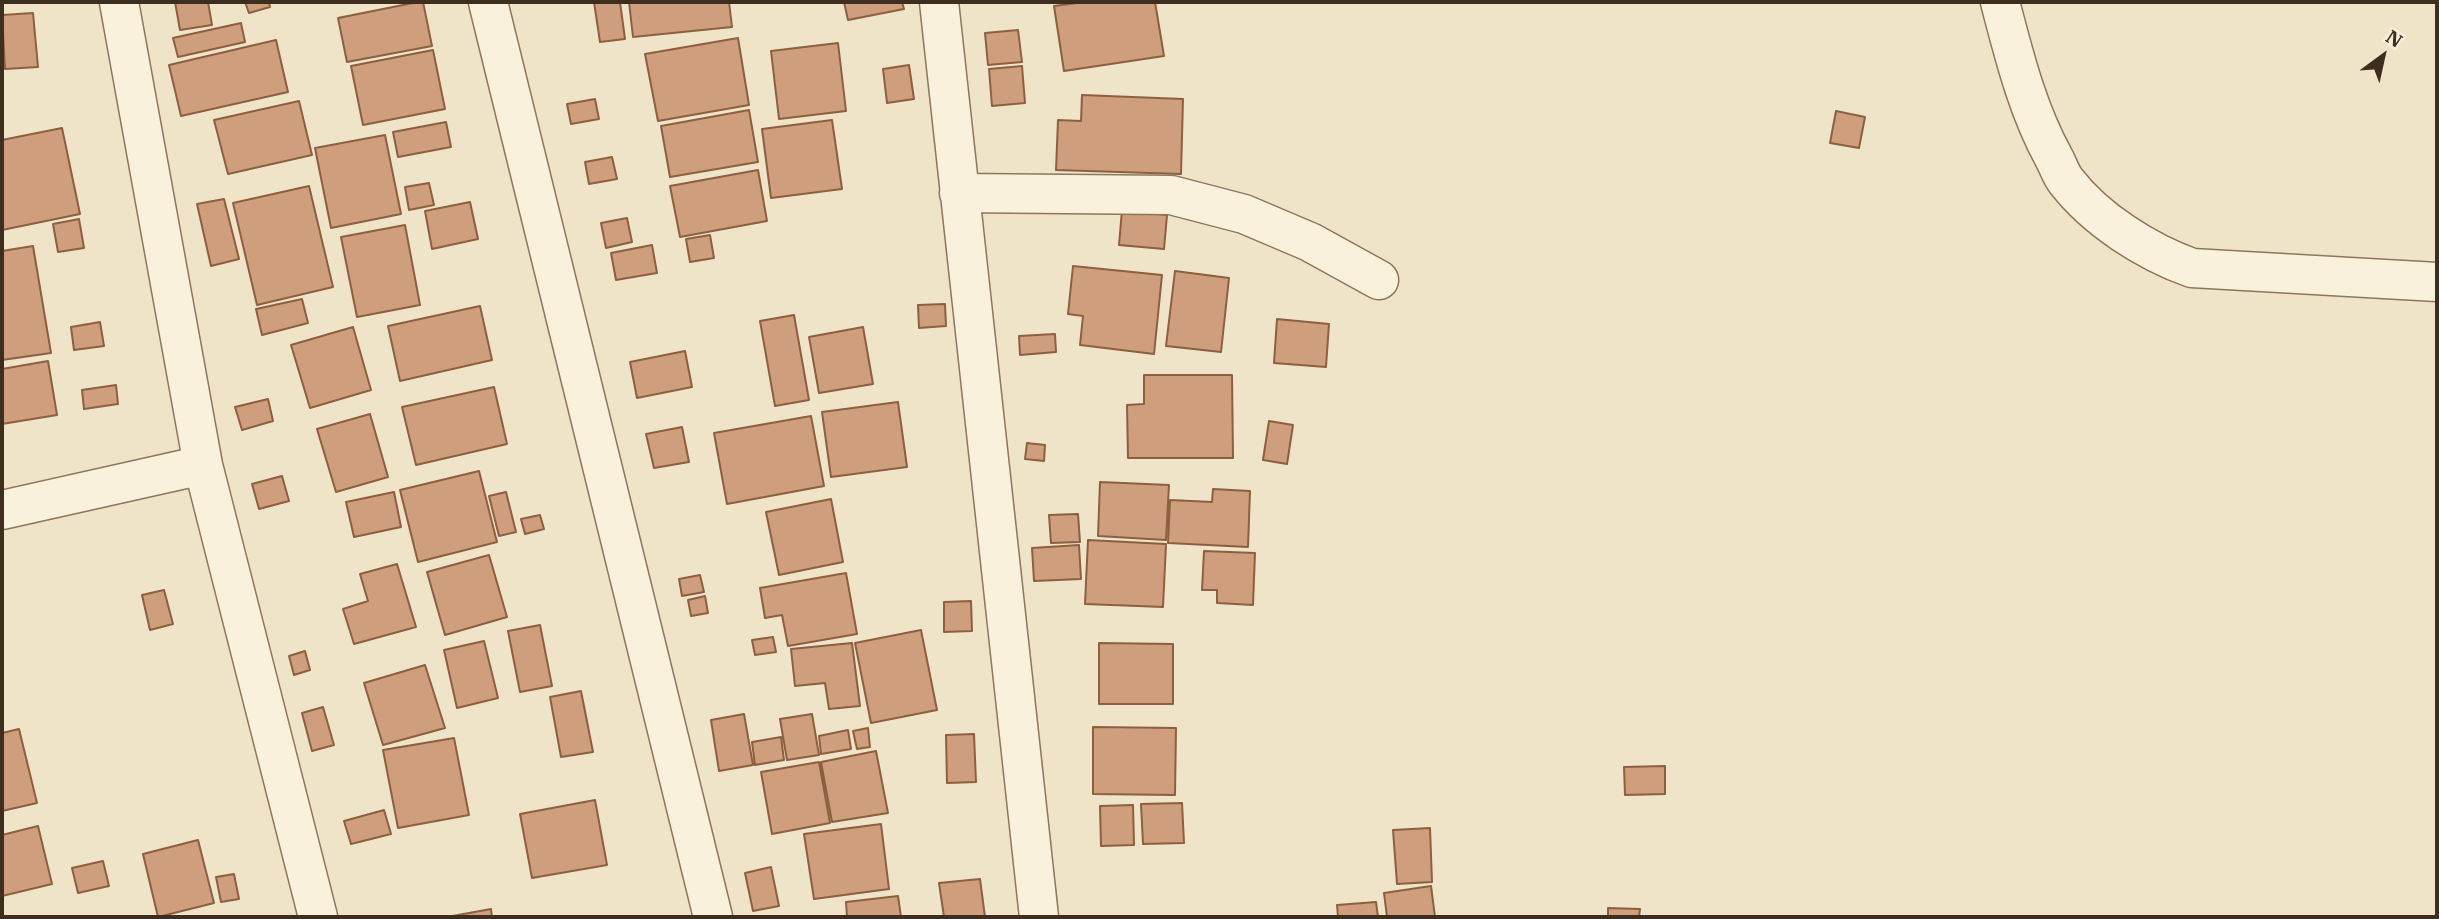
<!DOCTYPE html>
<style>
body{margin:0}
#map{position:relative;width:2439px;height:919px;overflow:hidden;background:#f0e4c8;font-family:"IBM Plex Serif",serif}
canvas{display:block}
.frame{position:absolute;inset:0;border:4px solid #3d2e20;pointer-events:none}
.north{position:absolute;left:2348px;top:21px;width:70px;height:70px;-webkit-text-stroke:5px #f7eed8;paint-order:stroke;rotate:33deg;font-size:19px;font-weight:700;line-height:28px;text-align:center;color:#3d2e20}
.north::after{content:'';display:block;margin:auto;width:24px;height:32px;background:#3d2e20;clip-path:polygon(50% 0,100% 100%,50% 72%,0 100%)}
</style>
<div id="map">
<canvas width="2439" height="919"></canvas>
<div class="frame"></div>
<div class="north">N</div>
</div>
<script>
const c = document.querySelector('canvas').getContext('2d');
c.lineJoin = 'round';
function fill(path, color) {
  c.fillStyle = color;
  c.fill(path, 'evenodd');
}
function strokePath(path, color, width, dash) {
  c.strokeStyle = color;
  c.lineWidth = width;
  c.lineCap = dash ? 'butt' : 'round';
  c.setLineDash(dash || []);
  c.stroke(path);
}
const building = new Path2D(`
 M 175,2 L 208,2 L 212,25 L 180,30 Z
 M 245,2 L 269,2 L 270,7 L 249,13 Z
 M 418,2 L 423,2 L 432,46 L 347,62 L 338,18 Z
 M 594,2 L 620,2 L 625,39 L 600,42 Z
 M 629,2 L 729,2 L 732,27 L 633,37 Z
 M 844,2 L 902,2 L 904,9 L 848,20 Z
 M 1085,2 L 1155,2 L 1164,56 L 1064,71 L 1054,6 Z
 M 33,13 L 38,67 L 5,69 L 2,15 Z
 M 241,23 L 245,42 L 178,57 L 173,38 Z
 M 1018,30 L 1022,62 L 988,65 L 985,33 Z
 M 738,38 L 749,105 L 658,121 L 645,54 Z
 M 276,40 L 288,92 L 181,116 L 169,65 Z
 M 838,43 L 846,111 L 779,119 L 771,51 Z
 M 433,50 L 445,109 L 363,125 L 351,66 Z
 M 909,65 L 914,99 L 887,103 L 883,69 Z
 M 1022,66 L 1025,103 L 992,106 L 989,69 Z
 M 1082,95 L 1183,99 L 1181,174 L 1056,170 L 1058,120 L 1081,121 Z
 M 595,99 L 599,119 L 571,124 L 567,104 Z
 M 299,101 L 312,155 L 228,174 L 214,120 Z
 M 749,110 L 758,162 L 670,177 L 661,126 Z
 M 1836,111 L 1865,117 L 1859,148 L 1830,143 Z
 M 832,120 L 842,189 L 771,198 L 762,129 Z
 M 446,122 L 451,147 L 398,157 L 393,132 Z
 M 62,128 L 80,214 L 2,230 L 2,140 Z
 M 385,135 L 401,214 L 331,228 L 315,148 Z
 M 612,157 L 617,179 L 589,184 L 585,162 Z
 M 758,170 L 767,221 L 680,237 L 670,186 Z
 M 429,183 L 434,205 L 409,210 L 405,187 Z
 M 309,186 L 333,287 L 257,305 L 233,203 Z
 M 224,199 L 239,259 L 211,266 L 197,204 Z
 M 470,202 L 478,239 L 432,249 L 425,211 Z
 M 1122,210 L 1167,215 L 1164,249 L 1119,245 Z
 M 627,218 L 632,242 L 606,248 L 601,223 Z
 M 79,219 L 84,248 L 58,252 L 53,224 Z
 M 405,225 L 420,305 L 357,317 L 341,237 Z
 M 710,235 L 714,258 L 690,262 L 686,239 Z
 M 652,245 L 657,273 L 616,280 L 611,253 Z
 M 33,246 L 51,353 L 2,360 L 2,251 Z
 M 1073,266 L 1162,275 L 1154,354 L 1080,345 L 1083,316 L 1068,314 Z
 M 1175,271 L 1229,278 L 1221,352 L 1166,346 Z
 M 302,299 L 308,323 L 262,335 L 256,309 Z
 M 945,304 L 946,326 L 919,328 L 918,305 Z
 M 480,306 L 492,360 L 400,381 L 388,326 Z
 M 794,315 L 809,400 L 775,406 L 760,321 Z
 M 1277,319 L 1329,324 L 1326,367 L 1274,363 Z
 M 100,322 L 104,346 L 74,350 L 71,327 Z
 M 353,327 L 371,390 L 310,408 L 291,345 Z
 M 863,327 L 873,384 L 819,393 L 809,337 Z
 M 1055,334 L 1056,352 L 1020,355 L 1019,336 Z
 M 685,351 L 692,387 L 637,398 L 630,362 Z
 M 48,361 L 57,415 L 2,424 L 2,369 Z
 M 1144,375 L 1232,375 L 1233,458 L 1128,458 L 1127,405 L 1144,404 Z
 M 116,385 L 118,404 L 84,409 L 82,390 Z
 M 494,387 L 507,444 L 416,465 L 402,407 Z
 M 268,399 L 273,421 L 242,430 L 235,407 Z
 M 898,402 L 907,467 L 831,477 L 822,412 Z
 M 370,414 L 388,477 L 336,492 L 317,429 Z
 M 811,416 L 824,486 L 727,504 L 714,433 Z
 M 1269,421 L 1293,425 L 1287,464 L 1263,460 Z
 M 682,427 L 689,462 L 654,468 L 646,434 Z
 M 1027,443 L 1045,445 L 1044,461 L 1025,459 Z
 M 479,471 L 497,542 L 418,562 L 400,490 Z
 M 282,476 L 289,501 L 259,509 L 252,484 Z
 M 1100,482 L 1169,485 L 1166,540 L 1098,536 Z
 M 1213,489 L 1250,491 L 1248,547 L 1168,543 L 1170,500 L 1212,502 Z
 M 394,492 L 401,527 L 354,537 L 346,502 Z
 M 506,492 L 516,532 L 499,536 L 489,496 Z
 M 831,499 L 843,562 L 779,575 L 766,512 Z
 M 1078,514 L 1080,542 L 1051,543 L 1049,515 Z
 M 540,515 L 544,529 L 525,534 L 521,519 Z
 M 1088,540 L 1166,544 L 1163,607 L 1085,604 Z
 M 1079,545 L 1081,579 L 1034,581 L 1032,548 Z
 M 1204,551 L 1255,553 L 1253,605 L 1217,603 L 1217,590 L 1202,590 Z
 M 489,555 L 507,617 L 445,635 L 427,572 Z
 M 397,564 L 416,627 L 354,644 L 343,609 L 368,601 L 360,574 Z
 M 846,573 L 857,634 L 788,646 L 782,615 L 765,618 L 760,588 Z
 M 700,575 L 704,592 L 682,596 L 679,579 Z
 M 164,590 L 173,624 L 150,630 L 142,595 Z
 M 705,596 L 708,613 L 691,616 L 688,600 Z
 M 971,601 L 972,631 L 944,632 L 944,602 Z
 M 540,625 L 552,686 L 520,692 L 508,631 Z
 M 921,630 L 937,710 L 871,723 L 855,643 Z
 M 773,637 L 776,652 L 755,655 L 752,640 Z
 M 484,641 L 498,698 L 457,708 L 444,650 Z
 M 852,643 L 860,706 L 829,709 L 825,683 L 795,686 L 791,649 Z
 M 1099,643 L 1173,644 L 1173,704 L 1099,704 Z
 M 305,651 L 310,670 L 294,675 L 289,656 Z
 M 425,665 L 445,728 L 383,745 L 364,683 Z
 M 581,691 L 593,752 L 561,757 L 550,697 Z
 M 323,707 L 334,745 L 312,751 L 302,713 Z
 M 744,714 L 753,765 L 719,771 L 711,720 Z
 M 812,714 L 819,755 L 787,760 L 780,719 Z
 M 1093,727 L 1176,728 L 1175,795 L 1093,794 Z
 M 868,728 L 870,747 L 857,749 L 853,731 Z
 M 19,729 L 37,803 L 2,811 L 2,733 Z
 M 848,730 L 851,749 L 821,754 L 819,736 Z
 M 974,734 L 976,782 L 947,783 L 946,735 Z
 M 781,737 L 784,760 L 755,765 L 752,742 Z
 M 454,738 L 469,815 L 398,828 L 383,750 Z
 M 876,751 L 888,813 L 832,822 L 821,762 Z
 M 819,762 L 830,823 L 772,834 L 761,772 Z
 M 1665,766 L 1665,794 L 1625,795 L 1624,767 Z
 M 595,800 L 607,865 L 532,878 L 520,814 Z
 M 1182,803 L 1184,843 L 1143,844 L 1141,804 Z
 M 1133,805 L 1134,845 L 1101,846 L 1100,806 Z
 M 384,810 L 391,834 L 351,844 L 344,821 Z
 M 881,824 L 889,889 L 814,899 L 804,834 Z
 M 38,826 L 52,884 L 2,896 L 2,835 Z
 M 1430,828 L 1432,882 L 1397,884 L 1393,830 Z
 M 198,840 L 214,903 L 158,917 L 143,854 Z
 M 103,861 L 109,886 L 78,893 L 72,868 Z
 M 771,867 L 779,906 L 753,911 L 745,873 Z
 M 234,874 L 239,899 L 221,902 L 216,877 Z
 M 980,879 L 985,917 L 944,917 L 939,883 Z
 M 1431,886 L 1435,917 L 1387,917 L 1384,893 Z
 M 898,896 L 901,917 L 847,917 L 846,902 Z
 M 1376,902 L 1378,917 L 1338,917 L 1337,905 Z
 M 1608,908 L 1640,909 L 1639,917 L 1608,917 Z
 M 491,909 L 492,917 L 447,917 Z`);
fill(building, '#cf9f7d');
strokePath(building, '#8d5f41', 2);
const street = new Path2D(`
 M 119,2 L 203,465 L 318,917
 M 488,2 L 713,917
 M 939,2 L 1039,917
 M 2000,2 C 2014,55 2027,109 2054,158 C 2058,165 2061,175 2066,181 C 2096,220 2147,252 2192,268 L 2437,282
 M 959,193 L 1171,195 L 1244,214 L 1310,242 L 1379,280
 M 2,510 L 203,465`);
strokePath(street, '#8d765c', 41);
strokePath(street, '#faf1dc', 38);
</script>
